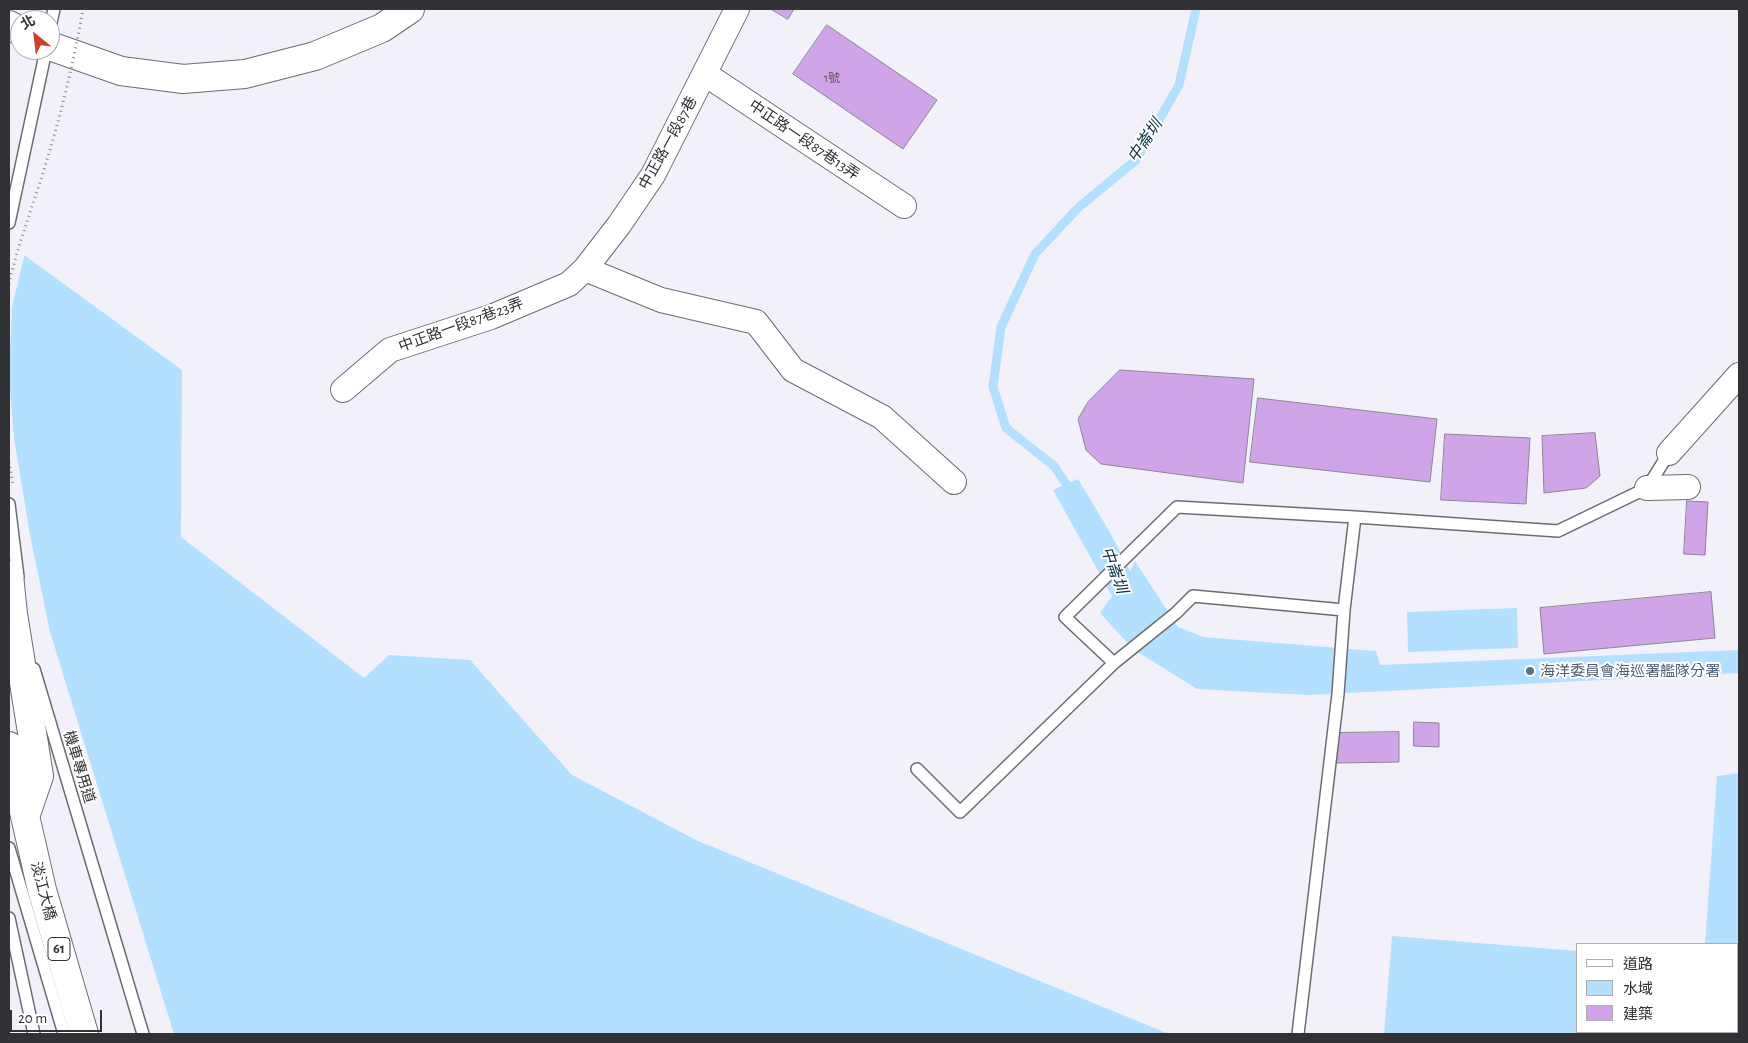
<!DOCTYPE html>
<meta charset="utf-8">
<style>
body{margin:0}
#map{position:relative;width:1748px;height:1043px;overflow:hidden;background:#f2f1f9;font-family:"Alegreya Sans","Noto Sans TC",sans-serif}
canvas{display:block}
.frame{position:absolute;inset:0;border:10px solid #323135;pointer-events:none}
.legend{position:absolute;left:1576px;top:943px;width:162px;height:90px;box-sizing:border-box;background:#fff;border:1px solid #adadae;margin:0;padding:6px 9px;list-style:none;font-size:15px;color:#323135}
.legend li{display:flex;align-items:center;gap:10px;height:25px}
.legend b{width:25px;border:1px solid #adadae}
.north{position:absolute;left:10px;top:10px;width:50px;height:50px;box-sizing:border-box;background:#fff;border:1px solid #adadae;border-radius:50%;rotate:331deg;font-size:14px;font-weight:700;line-height:20px;text-align:center;color:#323135}
.north::after{content:'';display:block;margin:auto;width:18px;height:22px;background:#cc4129;clip-path:polygon(50% 0,100% 100%,50% 72%,0 100%)}
.scale{position:absolute;left:10px;top:1010px;width:92px;height:22px;box-sizing:border-box;border:2px solid #323135;border-top:0;padding-left:6px;font-size:15px;line-height:18px;white-space:nowrap;color:#323135;-webkit-text-stroke:4px #fff;paint-order:stroke}
</style>
<div id="map">
<canvas width="1748" height="1043"></canvas>
<div class="frame"></div>
<ul class="legend">
<li><b style="height:6px;background:#fff"></b>道路</li>
<li><b style="height:14px;background:#b2e0fe"></b>水域</li>
<li><b style="height:14px;background:#cfa4e8"></b>建築</li>
</ul>
<div class="north">北</div>
<div class="scale">20 m</div>
</div>
<script>
const c = document.querySelector('canvas').getContext('2d');
c.lineJoin = 'round';
function fill(path, color) {
  c.fillStyle = color;
  c.fill(path, 'evenodd');
}
function strokePath(path, color, width, dash) {
  c.strokeStyle = color;
  c.lineWidth = width;
  c.lineCap = dash ? 'butt' : 'round';
  c.setLineDash(dash || []);
  c.stroke(path);
}
function label(font, color, halo, rows, align = 'center') {
  c.font = font + ' "Alegreya Sans","Noto Sans TC",sans-serif';
  c.lineWidth = 4;
  c.setLineDash([]);
  c.textBaseline = 'middle';
  c.strokeStyle = halo;
  c.fillStyle = color;
  for (const [text, x, y, turn = 0] of rows) {
    c.save();
    c.translate(x, y);
    c.rotate((+turn || 0) * Math.PI / 180);
    c.textAlign = isNaN(turn) ? turn : align;
    if (halo) c.strokeText(text, 0, 0);
    c.fillText(text, 0, 0);
    c.restore();
  }
}
fill(new Path2D(`
 M 9,244 L 182,370 L 181,537 L 364,678 L 389,655 L 470,660 L 572,775 L 698,841 L 1169,1034 L 9,1034 Z
 M 1078,479 L 1108,529 L 1130,571 L 1135,561 L 1178,627 L 1203,637 L 1376,651 L 1380,665 L 1739,650 L 1739,673 L 1309,695 L 1197,689 L 1133,649 L 1100,613 L 1112,596 L 1053,490 Z
 M 1517,608 L 1518,648 L 1408,652 L 1407,612 Z
 M 1739,773 L 1739,1034 L 1384,1034 L 1392,936 L 1577,951 L 1577,1032 L 1737,1032 L 1737,944 L 1705,944 L 1717,776 Z`), '#b2e0fe');
fill(new Path2D(`
 M 9,242 L 25,253 L 12,307 L 9,376 L 14,438 L 30,535 L 50,632 L 174,1034 L 9,1034 Z`), '#f2f1f9');
strokePath(new Path2D(`
 M 1073,494 L 1054,466 L 1006,428 L 993,387 L 1001,327 L 1035,254 L 1079,207 L 1136,160 L 1179,85 L 1196,9`), '#b2e0fe', 9);
const building = new Path2D(`
 M 771,9 L 794,9 L 788,19 Z
 M 827,25 L 937,100 L 903,149 L 793,74 Z
 M 1120,370 L 1254,379 L 1243,483 L 1101,464 L 1086,450 L 1078,419 L 1088,402 Z
 M 1258,398 L 1437,419 L 1430,482 L 1250,462 Z
 M 1595,433 L 1600,476 L 1586,488 L 1544,493 L 1542,436 Z
 M 1445,434 L 1530,438 L 1526,504 L 1441,500 Z
 M 1687,501 L 1708,502 L 1705,555 L 1684,554 Z
 M 1711,592 L 1715,638 L 1544,654 L 1540,608 Z
 M 1414,722 L 1439,723 L 1439,747 L 1414,746 Z
 M 1399,732 L 1399,762 L 1336,763 L 1335,733 Z`);
fill(building, '#cfa4e8');
strokePath(building, '#8b878e', 1);
const service = new Path2D(`
 M 50,27 L 54,9
 M 9,223 L 46,50
 M 9,504 L 18,577
 M 1114,663 L 1065,617 L 1177,507 L 1355,517 L 1558,531 L 1647,488 L 1669,453
 M 34,669 L 143,1034
 M 917,769 L 960,812 L 1114,663 L 1176,613 L 1193,596 L 1344,610
 M 9,848 L 64,1034
 M 9,918 L 34,1034
 M 1298,1034 L 1338,694 L 1344,610 L 1355,517`);
const minor = new Path2D(`
 M 705,74 L 904,206
 M 585,269 L 661,300 L 756,322 L 793,370 L 882,417 L 954,482
 M 343,390 L 390,350 L 491,317 L 569,284 L 585,269 L 619,225 L 653,175 L 737,9
 M 1669,453 L 1739,375
 M 1647,488 L 1688,487`);
const trunk = new Path2D(`
 M 9,25 L 20,31
 M 50,46 L 121,71 L 183,79 L 245,74 L 315,56 L 382,28 L 410,9
 M 9,575 L 13,614 L 39,776 L 25,817
 M 9,746 L 42,890 L 84,1034`);
strokePath(service, '#6d6b72', 14);
strokePath(minor, '#6d6b72', 26);
strokePath(trunk, '#6d6b72', 30);
strokePath(new Path2D(`
 M 9,462 L 13,485`), '#88878d', 3, [1, 4]);
strokePath(service, '#fff', 11);
strokePath(minor, '#fff', 24);
strokePath(trunk, '#fff', 28);
strokePath(new Path2D(`
 M 9,284 C 17,248 30,214 41,179 C 59,123 73,66 83,9`), '#88878d', 3, [1, 4]);
for (const [x, y, r, color] of [
 [1530,671,5,"#5c6f8a"]
]) {
  const dot = new Path2D();
  dot.arc(x, y, r, 0, 2 * Math.PI);
  c.fillStyle = color;
  c.fill(dot);
  strokePath(dot, '#fff', 2);
}
label('12px', '#594e62', null, [
 ["1號",832,78]
]);
for (const [x, y, w] of [
 [59,949,22]
]) {
  const box = new Path2D();
  box.roundRect(x - w / 2, y - 11.5, w, 23, 4);
  c.fillStyle = '#fff';
  c.fill(box);
  strokePath(box, '#323135', 1);
}
label('bold 14px', '#323135', null, [
 ["61",59,949]
]);
label('15px', '#323135', '#fff', [
 ["中正路一段87巷13弄",804,140,34],
 ["中正路一段87巷",668,143,-61],
 ["中正路一段87巷23弄",461,325,-20],
 ["機車專用道",79,767,73],
 ["淡江大橋",43,891,75]
]);
label('15px', '#4e5e75', '#fff', [
 ["海洋委員會海巡署艦隊分署",1540,671]
], 'left');
label('italic 16px', '#0e3246', '#fff', [
 ["中崙圳",1145,141,-56],
 ["中崙圳",1114,570,70]
]);
</script>
